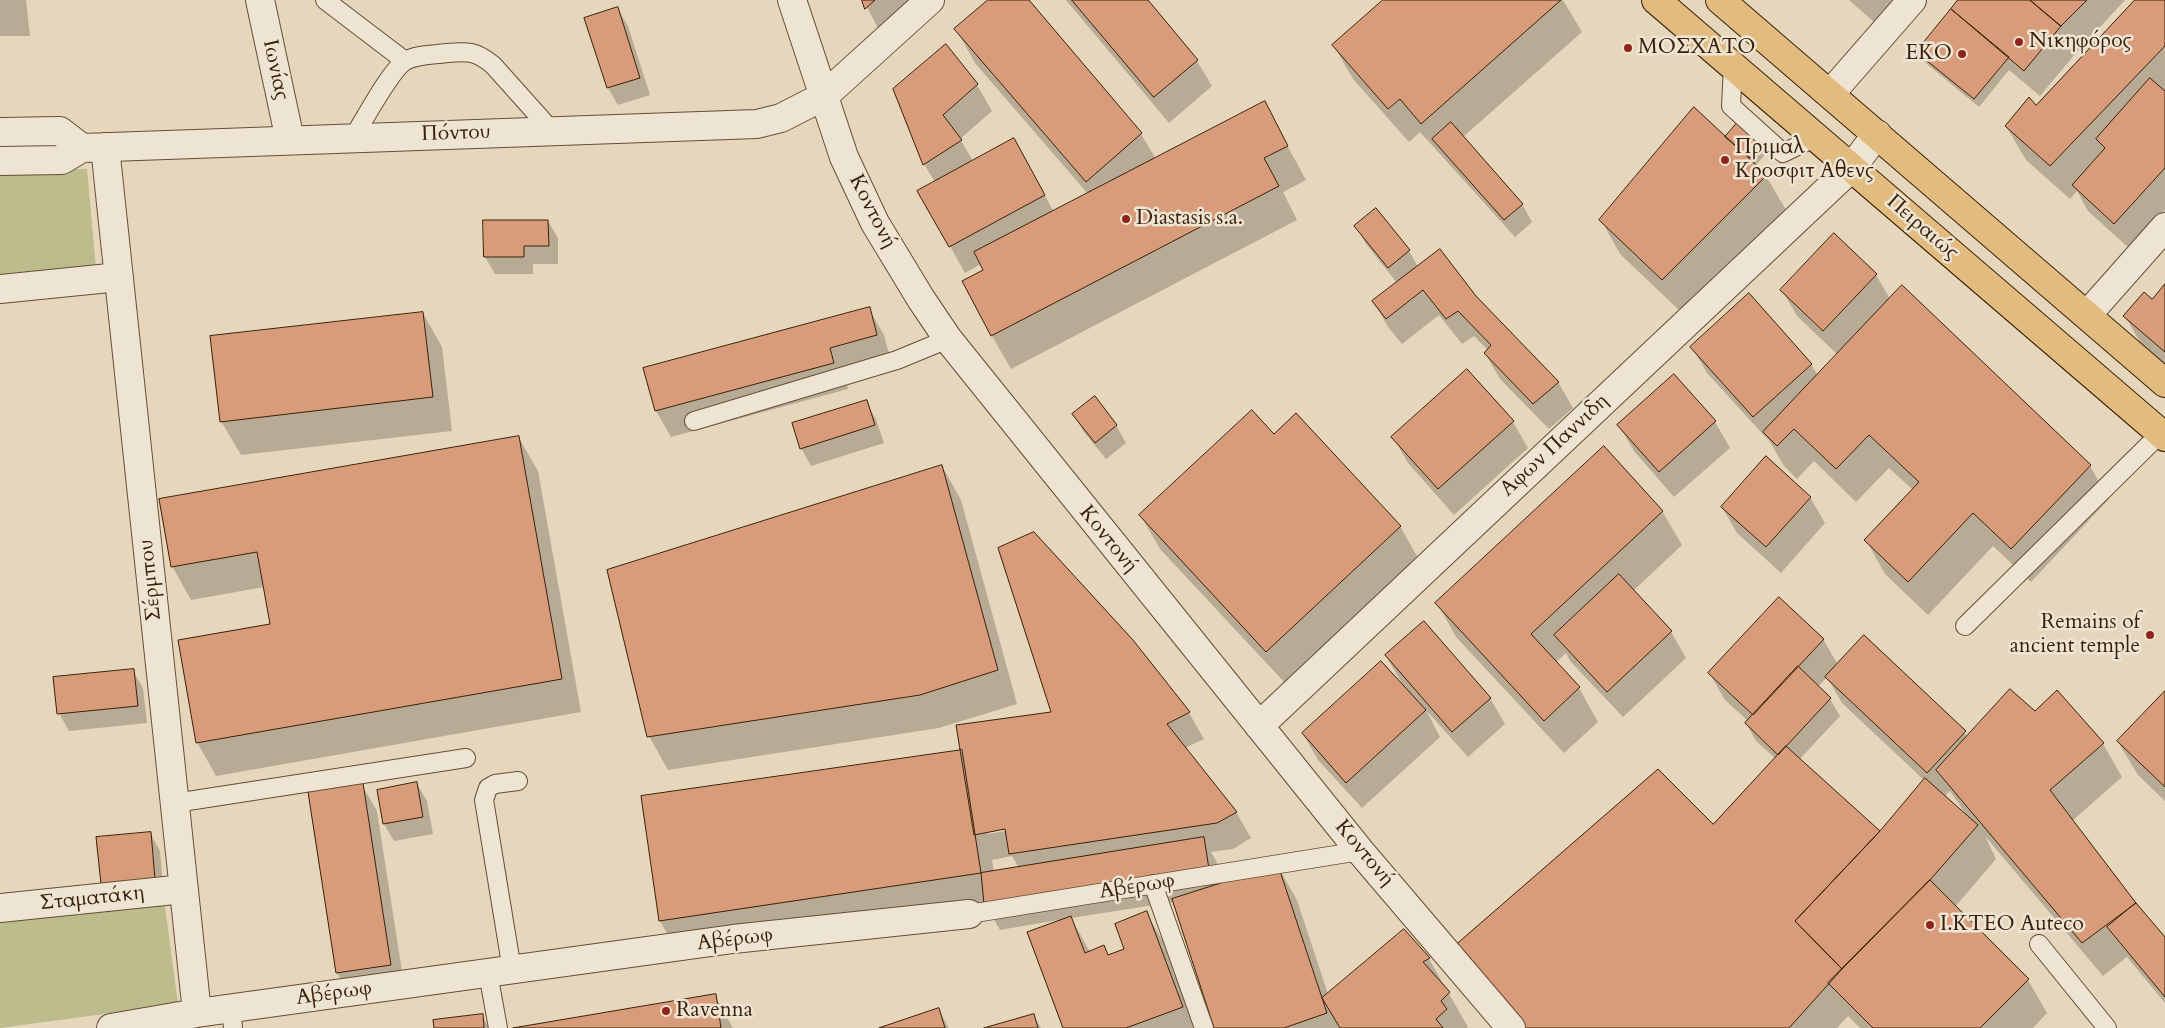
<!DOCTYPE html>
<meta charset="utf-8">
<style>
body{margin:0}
canvas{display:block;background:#e5d6bc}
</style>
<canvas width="2165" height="1028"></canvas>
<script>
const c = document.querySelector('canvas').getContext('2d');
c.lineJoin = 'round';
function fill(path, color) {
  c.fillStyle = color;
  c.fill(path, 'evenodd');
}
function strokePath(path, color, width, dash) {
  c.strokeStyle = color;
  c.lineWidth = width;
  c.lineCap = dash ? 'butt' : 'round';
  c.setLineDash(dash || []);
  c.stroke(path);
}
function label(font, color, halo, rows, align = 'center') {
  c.font = font + ' Cardo,serif';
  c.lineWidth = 5;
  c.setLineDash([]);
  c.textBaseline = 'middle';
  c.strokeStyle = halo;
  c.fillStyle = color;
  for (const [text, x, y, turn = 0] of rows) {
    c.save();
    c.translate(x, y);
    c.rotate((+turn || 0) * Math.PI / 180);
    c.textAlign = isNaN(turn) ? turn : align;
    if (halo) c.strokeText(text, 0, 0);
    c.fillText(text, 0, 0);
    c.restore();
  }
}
fill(new Path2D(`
 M 87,169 L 96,268 L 0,278 L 0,170 Z
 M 164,899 L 178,1004 L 0,1028 L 0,916 Z`), '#bcbc8c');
fill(new Path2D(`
 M 0,0 L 26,0 L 30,36 L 0,36 Z
 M 863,0 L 932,0 L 885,41 Z
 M 990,0 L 1027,0 L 1141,134 L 1156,159 L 1264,103 L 1306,180 L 1283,192 L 1297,220 L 1011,369 L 992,336 L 985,271 L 981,264 L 965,273 L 919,191 L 935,182 L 924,164 L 895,90 L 946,46 L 977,85 L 992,111 L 960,139 L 973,161 L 1028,166 L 1054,212 L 1088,194 L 975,63 L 956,29 Z
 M 1066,0 L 1146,0 L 1197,61 L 1212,86 L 1169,123 Z
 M 1385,0 L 1563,0 L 1582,32 L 1463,137 L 1522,204 L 1532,222 L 1515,237 L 1420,132 L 1409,142 L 1353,79 L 1334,46 Z
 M 1849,0 L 1892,0 L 1874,22 Z
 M 1960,0 L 2125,0 L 2076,53 L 2040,96 L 2009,70 L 1979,107 L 1922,60 L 1917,52 Z
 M 2137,0 L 2165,0 L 2165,210 L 2130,249 L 2088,211 L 2077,191 L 2070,199 L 2026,160 L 2006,126 L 2036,106 Z
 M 618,9 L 628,26 L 650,95 L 618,105 L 608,88 L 586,19 Z
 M 1726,138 L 1773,146 L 1755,166 L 1766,176 L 1786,210 L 1682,313 L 1620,254 L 1601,220 Z
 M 548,221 L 558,238 L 558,264 L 533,264 L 533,274 L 495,274 L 485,257 Z
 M 1356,226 L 1409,251 L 1418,267 L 1475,296 L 1558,382 L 1573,408 L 1549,429 L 1500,379 L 1485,353 L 1488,350 L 1474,336 L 1462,344 L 1439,315 L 1402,344 L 1388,327 L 1373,301 L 1397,283 L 1366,244 Z
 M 1876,275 L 1890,299 L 2090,466 L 2109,499 L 2031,582 L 1993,546 L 1928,615 L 1885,574 L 1866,540 L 1913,490 L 1889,468 L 1856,502 L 1814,461 L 1797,479 L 1784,466 L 1770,442 L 1707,373 L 1692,347 L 1811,364 L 1818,376 L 1838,355 L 1797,316 L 1782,290 Z
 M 2165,286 L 2165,364 L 2140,342 L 2125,316 L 2152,301 Z
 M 869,309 L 884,335 L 891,361 L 844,374 L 848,389 L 671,437 L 656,411 Z
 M 423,313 L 442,347 L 452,431 L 241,455 L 221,421 Z
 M 1467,370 L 1513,422 L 1528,448 L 1454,515 L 1408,463 L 1393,437 Z
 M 1674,376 L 1715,422 L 1730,448 L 1674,497 L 1634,451 L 1619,425 Z
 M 866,402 L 876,419 L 884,443 L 811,466 L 801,448 Z
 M 1074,415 L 1116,425 L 1126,443 L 1106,459 L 1084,432 Z
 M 519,438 L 538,471 L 581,712 L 216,776 L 197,742 L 271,625 L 264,587 L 191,600 L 172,566 Z
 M 942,466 L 961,500 L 1017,704 L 939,728 L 668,770 L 649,736 Z
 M 1810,497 L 1825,523 L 1781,573 L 1737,533 L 1722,507 Z
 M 1662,511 L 1682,545 L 1633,591 L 1671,632 L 1686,658 L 1623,717 L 1570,661 L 1566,653 L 1555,663 L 1579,688 L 1598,722 L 1564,753 L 1456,637 L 1437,603 Z
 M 1141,516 L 1400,526 L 1419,560 L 1286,684 L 1160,549 Z
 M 1864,637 L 1968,737 L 2035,713 L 2103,744 L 2122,777 L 2072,821 L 2165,939 L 2165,1003 L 2127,957 L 2103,976 L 1985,836 L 1996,859 L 1955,907 L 2028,980 L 2047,1013 L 2033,1028 L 1860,1028 L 1848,1016 L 1837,1028 L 1515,1028 L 1713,826 L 1776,759 L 1756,741 L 1746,723 L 1748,721 L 1725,700 L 1710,674 L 1823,639 L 1838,665 ZM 1827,677 L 1842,703 L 1925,781 L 1880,832 L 1799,760 L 1840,716 L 1830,699 L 1818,687 ZM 1950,791 L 1965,813 L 1964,814 L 1944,797 Z
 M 1132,640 L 1189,713 L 1204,739 L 1185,748 L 1236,812 L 1251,838 L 1233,849 L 1211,852 L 1218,864 L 1221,884 L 1278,867 L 1297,900 L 1328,994 L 1404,931 L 1429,959 L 1468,1027 L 1467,1028 L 1215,1028 L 1174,902 L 1071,918 L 1090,952 L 1109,956 L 1126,950 L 1146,913 L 1166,946 L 1197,1028 L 1065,1028 L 1058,920 L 1000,930 L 988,909 L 680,955 L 660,921 L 642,797 L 962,752 L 1052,713 ZM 1011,827 L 1011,830 L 988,834 L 988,831 ZM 1012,856 L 1019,868 L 994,872 L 992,860 Z
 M 1386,656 L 1490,698 L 1505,724 L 1468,757 L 1426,710 L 1440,737 L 1362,808 L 1318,760 L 1303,734 L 1403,685 Z
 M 133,671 L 143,688 L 147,723 L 69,731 L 59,713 Z
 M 2165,692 L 2165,801 L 2138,775 L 2118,742 Z
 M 417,784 L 427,801 L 433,834 L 394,841 L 384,824 Z
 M 362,785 L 377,811 L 405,991 L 352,999 L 337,973 Z
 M 150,833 L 160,851 L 164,896 L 97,838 Z
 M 715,996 L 733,1028 L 521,1028 Z
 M 938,1009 L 949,1028 L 883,1028 Z
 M 482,1015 L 489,1028 L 436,1028 Z
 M 1034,1016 L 1041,1028 L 989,1028 Z`), '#0003');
const building = new Path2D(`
 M 862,0 L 875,0 L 865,9 Z
 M 988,0 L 1029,0 L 1142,133 L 1086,182 L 954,29 Z
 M 1072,0 L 1148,0 L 1198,60 L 1154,97 Z
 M 1383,0 L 1561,0 L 1421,124 L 1400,99 L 1388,109 L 1332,45 Z
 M 1958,0 L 2030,0 L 2061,26 L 2024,71 L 1951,9 Z
 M 2030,0 L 2087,0 L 2061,26 Z
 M 2135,0 L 2165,0 L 2165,46 L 2050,166 L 2005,126 L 2029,97 L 2036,105 Z
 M 618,7 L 640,78 L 607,88 L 584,18 Z
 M 1951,9 L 2009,57 L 1974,99 L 1916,52 Z
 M 946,44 L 978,84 L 943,115 L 962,140 L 923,165 L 893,89 Z
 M 2150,78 L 2165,91 L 2165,168 L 2114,224 L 2072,185 L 2105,148 L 2096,139 Z
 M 1265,101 L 1288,146 L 1264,158 L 1279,186 L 991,336 L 962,281 L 983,270 L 974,252 Z
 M 1694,107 L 1767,175 L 1662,280 L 1599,220 Z
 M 1744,115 L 1769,136 L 1750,158 L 1725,137 Z
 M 1451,122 L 1523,204 L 1504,220 L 1432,139 Z
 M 1014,138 L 1045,195 L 949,247 L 917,191 Z
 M 1376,208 L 1410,250 L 1388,268 L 1354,226 Z
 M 483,220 L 548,220 L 549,246 L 524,246 L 524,257 L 484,257 Z
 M 1834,233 L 1877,274 L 1823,331 L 1780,290 Z
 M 1440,249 L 1476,296 L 1559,382 L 1533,404 L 1484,353 L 1491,345 L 1458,311 L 1446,319 L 1423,290 L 1386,319 L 1372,301 Z
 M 2165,284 L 2165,352 L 2123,316 L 2144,292 L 2152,299 Z
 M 1902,285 L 2091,465 L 2011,549 L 1973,513 L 1908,582 L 1864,540 L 1919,482 L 1869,435 L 1836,469 L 1794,429 L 1777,446 L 1763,432 Z
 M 1749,293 L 1812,364 L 1753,417 L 1690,347 Z
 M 870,307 L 877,335 L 830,348 L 834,363 L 655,411 L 643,368 Z
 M 423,312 L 433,397 L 220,422 L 210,336 Z
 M 1467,369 L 1514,421 L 1438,489 L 1391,437 Z
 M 1674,374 L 1716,421 L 1659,472 L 1617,425 Z
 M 1095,396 L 1117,425 L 1095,443 L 1072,414 Z
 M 867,400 L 875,425 L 800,449 L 792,423 Z
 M 1252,410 L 1274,434 L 1296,413 L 1401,526 L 1266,652 L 1139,515 Z
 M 519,436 L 562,679 L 196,743 L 178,640 L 270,624 L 257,552 L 171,567 L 159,499 Z
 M 1604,446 L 1663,511 L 1531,634 L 1580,687 L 1544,721 L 1435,603 Z
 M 1766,456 L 1811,497 L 1766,547 L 1721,507 Z
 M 942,465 L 998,670 L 920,695 L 647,737 L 607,570 Z
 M 1034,532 L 1133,640 L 1190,712 L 1167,724 L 1237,812 L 1217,823 L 1009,854 L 1005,829 L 974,835 L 956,725 L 1051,712 L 998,548 Z
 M 1619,574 L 1672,631 L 1607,692 L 1554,635 Z
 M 1779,597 L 1824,639 L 1753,715 L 1708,673 Z
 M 1424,621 L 1491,698 L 1452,732 L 1385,655 Z
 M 1864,635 L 1966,731 L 1927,773 L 1825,677 Z
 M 1381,661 L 1426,710 L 1346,783 L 1302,733 Z
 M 1798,666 L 1831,698 L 1778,755 L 1745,723 Z
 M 134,669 L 138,706 L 57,714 L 53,677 Z
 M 2010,689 L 2035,711 L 2057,690 L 2104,743 L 2050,790 L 2136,903 L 2082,943 L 1936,770 Z
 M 2165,691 L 2165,787 L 2117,741 Z
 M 1786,746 L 1880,831 L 1795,921 L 1842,969 L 1789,1028 L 1524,1028 L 1452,948 L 1658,769 L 1713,824 Z
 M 962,750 L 981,873 L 659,921 L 641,796 Z
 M 1925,778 L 1978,825 L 1930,880 L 1842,969 L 1795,921 L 1880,831 Z
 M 417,782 L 423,817 L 383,824 L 377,790 Z
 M 363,783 L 391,965 L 336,973 L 308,792 Z
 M 151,832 L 155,879 L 101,884 L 96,837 Z
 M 1204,837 L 1209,869 L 984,904 L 981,873 Z
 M 1278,865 L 1327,1013 L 1284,1028 L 1214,1028 L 1172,899 Z
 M 1930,880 L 2029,979 L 1980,1028 L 1873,1028 L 1828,983 Z
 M 2136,903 L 2165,937 L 2165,997 L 2107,927 Z
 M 1147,911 L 1183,1007 L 1126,1028 L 1063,1028 L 1027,932 L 1071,916 L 1085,953 L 1104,945 L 1108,955 L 1124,949 L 1115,924 Z
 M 1404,929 L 1430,958 L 1423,962 L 1450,992 L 1441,1001 L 1447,1009 L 1436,1019 L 1443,1028 L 1340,1028 L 1322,998 Z
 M 716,994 L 721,1028 L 513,1028 Z
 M 939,1008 L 945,1028 L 879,1028 Z
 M 483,1014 L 484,1028 L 434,1028 L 433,1020 Z
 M 1034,1014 L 1038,1028 L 984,1028 Z`);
fill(building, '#d89c7a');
strokePath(building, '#3a2007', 1);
const lane = new Path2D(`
 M 325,0 L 405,61
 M 1733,66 L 1731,106 L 1783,153 L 1816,137
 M 353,138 C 364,120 390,71 405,61 C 417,54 434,55 447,53 C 468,51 476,51 493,65 L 552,131
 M 694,421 L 897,360 L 948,339
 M 1965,626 L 2161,433
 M 175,803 L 466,758
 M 1153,884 L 1204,1028
 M 969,914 L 1360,851
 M 2039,944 L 2107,1028
 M 512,970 L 484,800 L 488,788 L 495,784 L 518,781
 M 488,973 L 498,1028
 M 231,1008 L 233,1028`);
const street = new Path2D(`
 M 260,0 L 290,140
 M 792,0 L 844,157 L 875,223 L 921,299 L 948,339 L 1360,851 L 1511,1028
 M 1830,94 L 1912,0
 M 0,132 L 60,131 L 82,148
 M 105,147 L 197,1013
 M 0,161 L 62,160 L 82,148 L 757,124 L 781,118 L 824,96 L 930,0
 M 0,289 L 119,277
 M 2087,315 L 2165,227
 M 1259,726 L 1852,167 L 1877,134
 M 0,908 L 184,889
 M 111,1028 L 197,1013 L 733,939 L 969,914`);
const primary = new Path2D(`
 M 1656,0 L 2165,437
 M 1720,0 L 2165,383`);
strokePath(lane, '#654e34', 20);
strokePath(street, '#654e34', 30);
strokePath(primary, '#3a2007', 30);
strokePath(lane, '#eee4d3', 18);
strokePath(street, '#eee4d3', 28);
strokePath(primary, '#e2bb7e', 28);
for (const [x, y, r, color] of [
 [2019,42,5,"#8f2418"],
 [1628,48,5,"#8f2418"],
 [1962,54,5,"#8f2418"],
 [1725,160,5,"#8f2418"],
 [1126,219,5,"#8f2418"],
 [2150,635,5,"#8f2418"],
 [1930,925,5,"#8f2418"],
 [666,1011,5,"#8f2418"]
]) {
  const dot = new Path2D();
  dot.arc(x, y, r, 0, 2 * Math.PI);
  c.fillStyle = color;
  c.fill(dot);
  strokePath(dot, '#eee4d3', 2);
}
label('21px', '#3a2007', '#eee4d3', [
 ["Νικηφόρος",2029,42],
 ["ΜΟΣΧΑΤΟ",1638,48],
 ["EKO",1952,54,"right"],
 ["Πριμαλ",1735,148],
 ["Κροσφιτ Αθενς",1735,172],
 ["Diastasis s.a.",1136,219],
 ["Remains of",2140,623,"right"],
 ["ancient temple",2140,647,"right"],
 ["Ι.ΚΤΕΟ Auteco",1940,925],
 ["Ravenna",676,1011]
], 'left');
label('21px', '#3a2007', '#eee4d3', [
 ["Ιωνίας",275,70,78],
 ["Πόντου",456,134,-2],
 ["Κοντονή",872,212,63],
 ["Πειραιώς",1922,228,41],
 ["Αφων Παννιδη",1555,446,-43],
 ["Κοντονή",1108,540,51],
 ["Σέρμπου",151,580,-96],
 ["Κοντονή",1364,854,50],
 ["Αβέρωφ",1137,887,-9],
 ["Σταματάκη",92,899,-6],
 ["Αβέρωφ",735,940,-7],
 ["Αβέρωφ",334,994,-8]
]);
</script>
